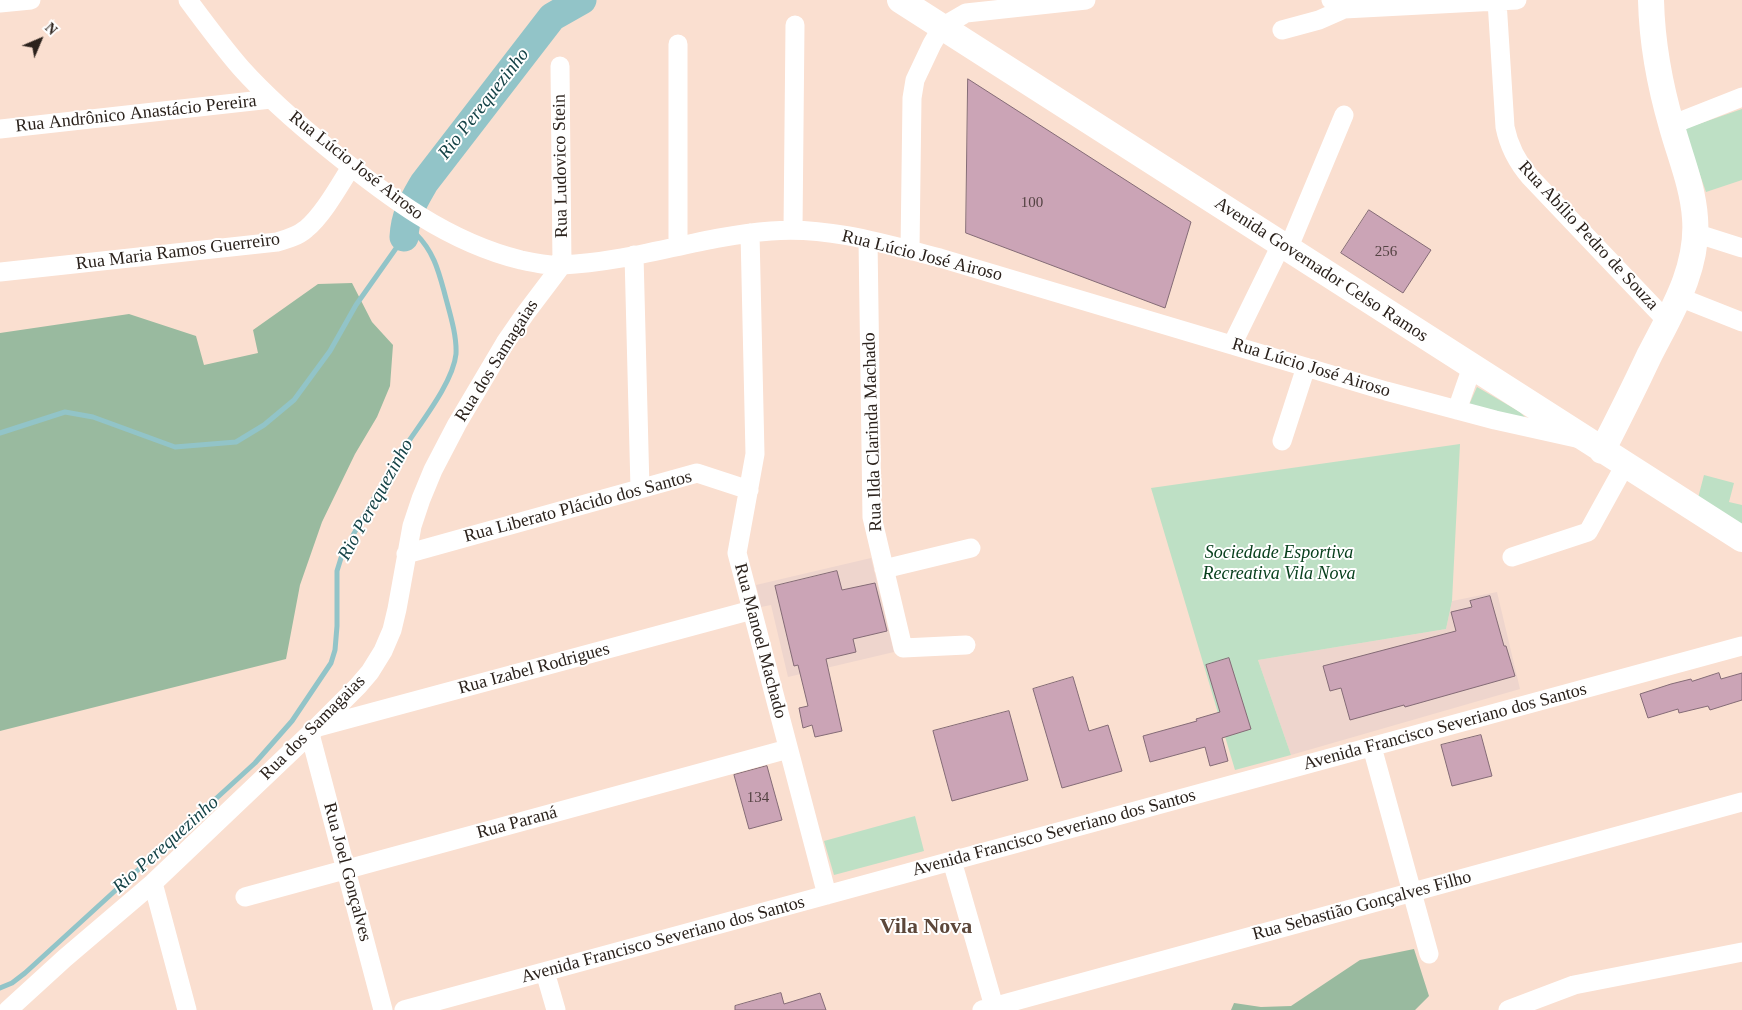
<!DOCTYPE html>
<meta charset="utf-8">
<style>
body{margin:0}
#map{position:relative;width:1742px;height:1010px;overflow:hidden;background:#fadfd0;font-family:Georgia,serif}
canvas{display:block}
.north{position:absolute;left:15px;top:15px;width:50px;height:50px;-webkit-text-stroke:4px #fff;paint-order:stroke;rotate:45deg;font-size:14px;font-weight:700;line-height:20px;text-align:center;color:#2b221c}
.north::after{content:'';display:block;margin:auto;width:18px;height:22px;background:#2b221c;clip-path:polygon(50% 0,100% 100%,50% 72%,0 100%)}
</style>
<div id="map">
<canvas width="1742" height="1010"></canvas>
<div class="north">N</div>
</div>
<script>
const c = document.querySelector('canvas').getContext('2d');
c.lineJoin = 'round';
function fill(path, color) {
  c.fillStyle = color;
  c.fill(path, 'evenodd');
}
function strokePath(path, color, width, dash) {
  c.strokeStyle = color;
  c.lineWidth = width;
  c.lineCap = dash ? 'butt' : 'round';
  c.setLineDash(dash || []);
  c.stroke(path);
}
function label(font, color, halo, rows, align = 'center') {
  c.font = font + ' Georgia,serif';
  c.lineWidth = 4;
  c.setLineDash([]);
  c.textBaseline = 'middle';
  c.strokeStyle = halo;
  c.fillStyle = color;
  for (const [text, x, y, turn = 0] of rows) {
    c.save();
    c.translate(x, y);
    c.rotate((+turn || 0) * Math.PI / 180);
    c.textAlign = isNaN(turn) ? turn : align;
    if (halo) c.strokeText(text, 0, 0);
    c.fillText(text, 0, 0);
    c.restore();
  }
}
fill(new Path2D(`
 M 871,558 L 894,652 L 788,677 L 771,605 L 761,607 L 756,585 Z
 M 1497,592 L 1520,689 L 1291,755 L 1258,660 L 1446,629 L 1452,601 Z`), '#eed5cd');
fill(new Path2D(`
 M 1742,109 L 1742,180 L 1706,192 L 1684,129 Z
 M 1477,387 L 1520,412 L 1527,419 L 1469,405 Z
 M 1460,444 L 1452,601 L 1446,629 L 1258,660 L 1291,755 L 1235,770 L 1151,488 Z
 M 1704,475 L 1734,483 L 1729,502 L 1742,505 L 1742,526 L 1698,498 Z
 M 915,816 L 924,851 L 834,875 L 824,841 Z`), '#bee0c5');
fill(new Path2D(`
 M 352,283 L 372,322 L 393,345 L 390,386 L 377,417 L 355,454 L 322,522 L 300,585 L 286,659 L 0,731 L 0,333 L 129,314 L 196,336 L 204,365 L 258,353 L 253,330 L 318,284 Z
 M 1414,949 L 1429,996 L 1415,1010 L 1231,1010 L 1234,1003 L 1261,1007 L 1291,1006 L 1360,960 Z`), '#99ba9f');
strokePath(new Path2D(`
 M 0,433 L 65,412 L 93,417 L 175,447 L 236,442 L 264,425 L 294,400 L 330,351 L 356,305 L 404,237 L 416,234 C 433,251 438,269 444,291 C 449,311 457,334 456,354 C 453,384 417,427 401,453 C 380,487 359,523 341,558 L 337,571 L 337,626 L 335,650 L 331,663 L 292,721 L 255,763 L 25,973 L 12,983 L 0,988`), '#92c4c8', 5);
strokePath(new Path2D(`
 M 404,237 C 405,215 413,202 424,183 L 552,17 L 582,0`), '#92c4c8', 29);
const building = new Path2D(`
 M 968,79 L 1191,222 L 1165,308 L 966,233 Z
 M 1369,210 L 1431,250 L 1403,293 L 1341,253 Z
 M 837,571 L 842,590 L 875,583 L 887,631 L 853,639 L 856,652 L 826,659 L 842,731 L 815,737 L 812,725 L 803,728 L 799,708 L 808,706 L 798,665 L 794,666 L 775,586 Z
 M 1490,596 L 1504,646 L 1506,646 L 1515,676 L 1405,707 L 1404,705 L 1350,720 L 1341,688 L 1330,691 L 1323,666 L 1456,631 L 1451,612 L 1472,607 L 1470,601 Z
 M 1229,658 L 1251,729 L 1222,738 L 1228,761 L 1210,766 L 1205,747 L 1150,762 L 1143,736 L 1197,721 L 1196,719 L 1220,712 L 1206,665 Z
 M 1719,673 L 1721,679 L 1742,673 L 1742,700 L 1710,710 L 1708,706 L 1679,713 L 1678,709 L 1648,718 L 1640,694 L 1671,684 L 1691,679 L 1692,681 Z
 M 1073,677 L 1089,731 L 1108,725 L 1122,771 L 1062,788 L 1033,689 Z
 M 1009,711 L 1028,780 L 952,801 L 933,731 Z
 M 1481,735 L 1492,776 L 1452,786 L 1441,745 Z
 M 767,766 L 782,820 L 749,829 L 734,775 Z
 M 781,993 L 784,1004 L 820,993 L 826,1010 L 735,1010 L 735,1006 Z`);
fill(building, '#cba4b6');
strokePath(building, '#846b76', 1);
strokePath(new Path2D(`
 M 188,0 C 205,23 222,46 241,68 C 268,98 298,124 329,149 C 387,196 447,242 521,260 C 535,263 549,266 563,265 C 633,262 701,236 771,231 C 827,226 886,244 940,258 L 1386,391 L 1495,420 L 1576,438
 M 1331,0 L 1344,9 L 1517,0
 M 1497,1 L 1505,127 C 1509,147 1517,162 1530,177 L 1667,321
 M 0,3 L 31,0
 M 1282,30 L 1319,20 L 1344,9
 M 678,44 L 678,246
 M 1671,125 L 1742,97
 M 0,129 L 271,99
 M 793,230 L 795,25
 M 750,233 L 755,454 L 737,553 L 827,895
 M 1695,233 L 1742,248
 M 868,240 L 872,517 L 903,648 L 966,645
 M 1288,249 L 1344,115
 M 910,250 L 912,98 L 915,80 L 932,44 L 942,27 L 966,13 L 1086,0
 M 634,255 L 640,489
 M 0,272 L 277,242 C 288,239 298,236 306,229 C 323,215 339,186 351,167
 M 1679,297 L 1742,322
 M 1232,345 L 1281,245
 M 1457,410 L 1472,367
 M 1282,441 L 1306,367
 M 406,554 L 697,473 L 749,490
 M 1512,557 L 1588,532 L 1625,465
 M 884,569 L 971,548
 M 318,727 L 752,610
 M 310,734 L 383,1010
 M 1372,747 L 1429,954
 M 952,861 L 995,1010
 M 153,883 L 187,1010
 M 245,897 L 788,749
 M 545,972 L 556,1010
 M 8,1010 L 65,958 L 153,883 L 316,728 L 358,686 L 370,672 L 383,651 L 392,630 L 397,609 L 412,526 L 421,499 L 433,470 L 457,424 L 505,343 L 525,314 L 562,265 L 560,66
 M 404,1010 L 1742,646
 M 982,1010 L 1742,802
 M 1508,1010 L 1574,985 L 1742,952`), '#fff', 19);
strokePath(new Path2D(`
 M 900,0 L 1742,539
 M 1602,451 C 1618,420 1634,388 1649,356 C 1671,313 1699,269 1695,218 C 1693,187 1680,156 1672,127 C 1660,86 1652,42 1651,0`), '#fff', 26);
label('15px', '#534242', null, [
 ["100",1032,203],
 ["256",1386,252],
 ["134",758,798]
]);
label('18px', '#2b221c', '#fff', [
 ["Rua Andrônico Anastácio Pereira",136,114,-6],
 ["Rua Lúcio José Airoso",356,166,38],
 ["Rua Ludovico Stein",561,166,-91],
 ["Rua Abílio Pedro de Souza",1588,236,47],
 ["Rua Maria Ramos Guerreiro",178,252,-7],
 ["Rua Lúcio José Airoso",922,256,14],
 ["Avenida Governador Celso Ramos",1321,270,33],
 ["Rua dos Samagaias",497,361,-58],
 ["Rua Lúcio José Airoso",1311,368,17],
 ["Rua Ilda Clarinda Machado",873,432,-92],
 ["Rua Liberato Plácido dos Santos",578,507,-15],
 ["Rua Manoel Machado",760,641,75],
 ["Rua Izabel Rodrigues",534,669,-15],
 ["Avenida Francisco Severiano dos Santos",1445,727,-15],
 ["Rua dos Samagaias",313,728,-45],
 ["Rua Paraná",517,823,-15],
 ["Avenida Francisco Severiano dos Santos",1054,833,-15],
 ["Rua Joel Gonçalves",347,872,75],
 ["Rua Sebastião Gonçalves Filho",1362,906,-15],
 ["Avenida Francisco Severiano dos Santos",663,940,-15]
]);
label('italic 18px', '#08401d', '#fff', [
 ["Sociedade Esportiva",1279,553],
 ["Recreativa Vila Nova",1279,574]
]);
label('italic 19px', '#154347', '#fff', [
 ["Rio Perequezinho",484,104,-52],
 ["Rio Perequezinho",376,500,-61],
 ["Rio Perequezinho",166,845,-42]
]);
label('bold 22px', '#5c473a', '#fff', [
 ["Vila Nova",926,927]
]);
</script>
